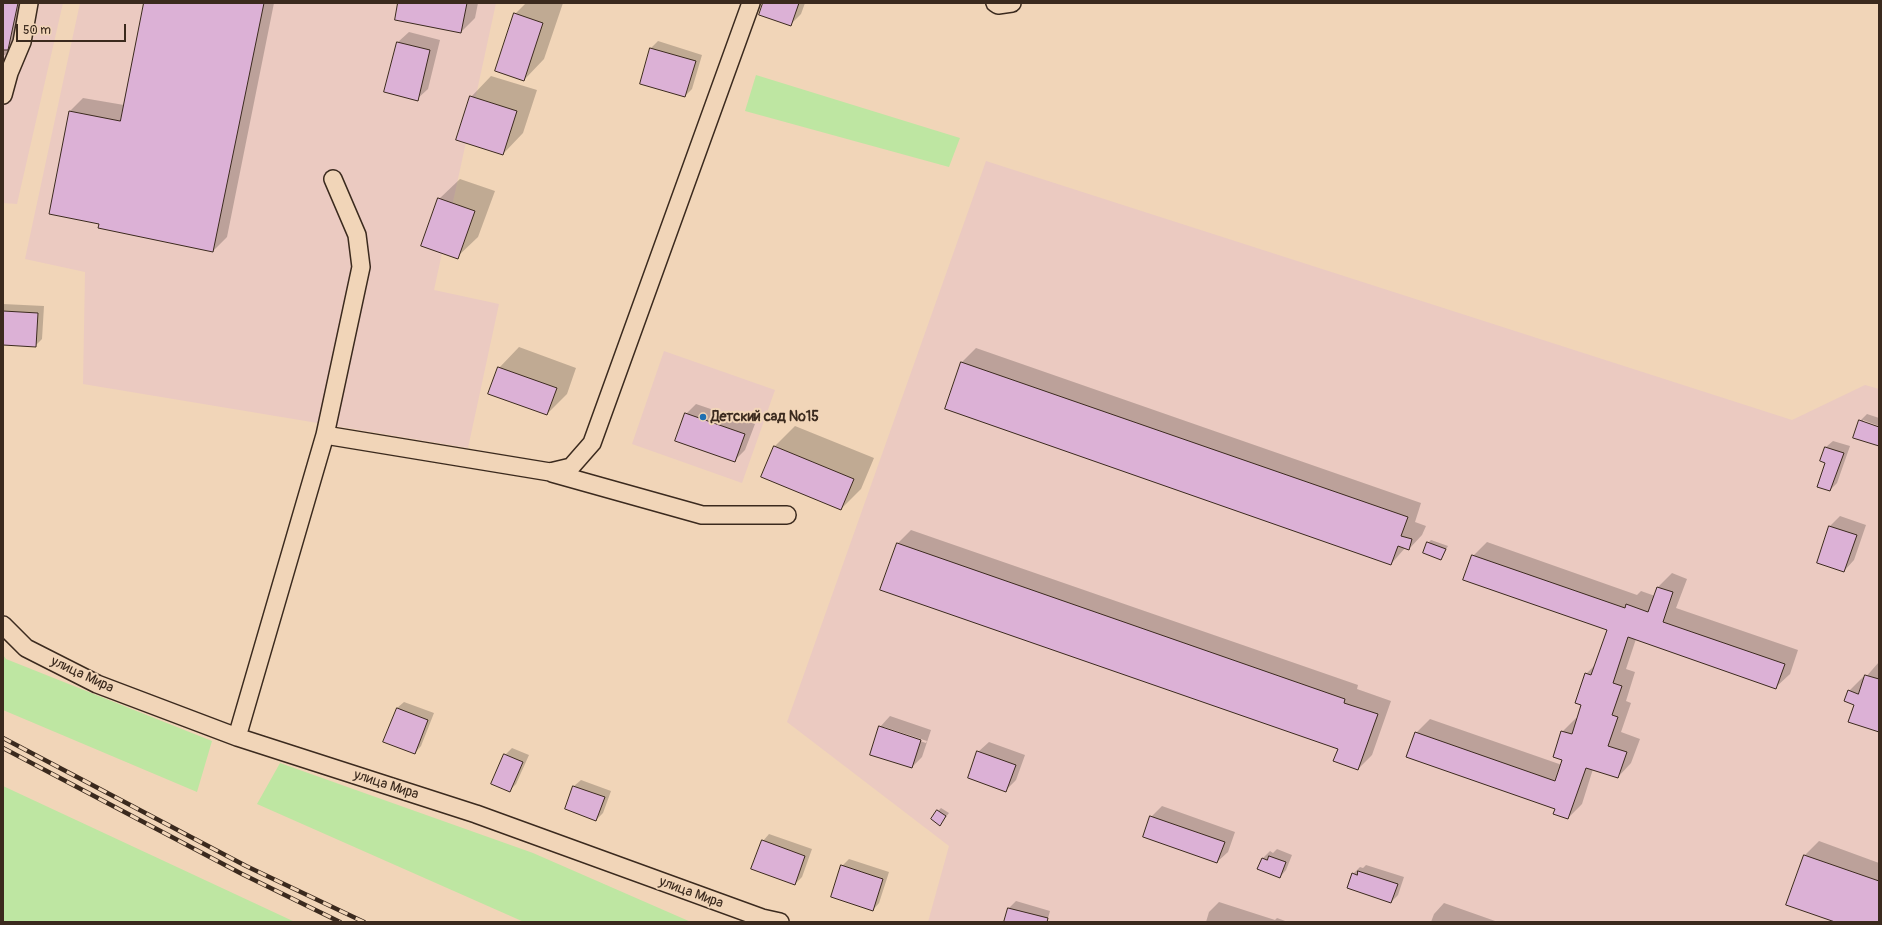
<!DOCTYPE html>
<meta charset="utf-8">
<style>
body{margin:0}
#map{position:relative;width:1882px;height:925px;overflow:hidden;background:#f1d5b8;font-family:Pangolin,sans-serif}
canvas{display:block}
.frame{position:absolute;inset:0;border:4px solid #3b2a1e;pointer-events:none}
.scale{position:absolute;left:16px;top:24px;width:110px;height:18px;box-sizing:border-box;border:2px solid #3b2a1e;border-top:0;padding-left:5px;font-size:12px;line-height:14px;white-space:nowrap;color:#3b2a1e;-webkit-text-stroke:3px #f1d5b8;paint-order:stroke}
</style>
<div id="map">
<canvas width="1882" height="925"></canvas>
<div class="frame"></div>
<div class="scale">50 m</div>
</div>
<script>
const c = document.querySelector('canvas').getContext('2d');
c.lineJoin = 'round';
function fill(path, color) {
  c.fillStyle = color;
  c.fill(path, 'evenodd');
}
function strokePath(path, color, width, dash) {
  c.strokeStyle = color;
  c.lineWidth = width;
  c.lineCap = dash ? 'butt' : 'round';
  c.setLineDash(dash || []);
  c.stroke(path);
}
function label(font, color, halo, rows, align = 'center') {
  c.font = font + ' Pangolin,sans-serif';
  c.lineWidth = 4;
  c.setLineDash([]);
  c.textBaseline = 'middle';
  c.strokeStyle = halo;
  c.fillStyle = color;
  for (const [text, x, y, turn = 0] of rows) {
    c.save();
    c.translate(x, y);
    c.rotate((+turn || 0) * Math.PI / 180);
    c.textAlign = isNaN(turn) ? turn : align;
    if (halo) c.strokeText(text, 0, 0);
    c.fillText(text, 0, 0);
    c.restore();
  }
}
fill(new Path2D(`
 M 3,3 L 63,3 L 17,204 L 3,203 Z
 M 80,3 L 496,3 L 434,290 L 499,304 L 468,448 L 83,384 L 85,272 L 25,259 Z
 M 986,161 L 1792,420 L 1865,385 L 1879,389 L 1879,922 L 928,922 L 949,846 L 787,722 Z
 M 664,351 L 775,390 L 742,483 L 632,444 Z`), '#ebcac1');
fill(new Path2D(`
 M 756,75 L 960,138 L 949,167 L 745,111 Z
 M 3,655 L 6,659 L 212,741 L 197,792 L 3,710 Z
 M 280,763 L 533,853 L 691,922 L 524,922 L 257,804 Z
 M 3,786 L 295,922 L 3,922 Z`), '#bee6a2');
fill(new Path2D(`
 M 3,3 L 26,3 L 15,45 L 5,55 L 3,55 Z
 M 145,3 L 274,3 L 227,237 L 213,251 L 100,223 L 70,111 L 83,98 L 124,105 Z
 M 399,3 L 478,3 L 475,18 L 461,32 Z
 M 526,3 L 563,3 L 544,59 L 524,80 L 515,14 Z
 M 764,3 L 805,3 L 801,14 L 790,25 Z
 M 409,32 L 440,40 L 428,89 L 417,99 L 386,92 L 398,42 Z
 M 658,41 L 702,55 L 692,89 L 685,96 L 641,83 L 651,48 Z
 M 491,76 L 537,90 L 523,133 L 503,154 L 471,97 Z
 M 460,179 L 495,191 L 478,237 L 457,257 L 439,199 Z
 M 3,304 L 44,306 L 42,339 L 35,346 L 3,344 Z
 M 519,347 L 576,368 L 567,394 L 547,414 L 499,368 Z
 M 976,348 L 1421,503 L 1415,522 L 1426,526 L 1422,535 L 1409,549 L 1405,548 L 1391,564 L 946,409 L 962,362 Z
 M 696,404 L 755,424 L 745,450 L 735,460 L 686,414 Z
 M 1867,414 L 1879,418 L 1879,426 L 1863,420 L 1863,422 L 1879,428 L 1879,445 L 1860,421 Z
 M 795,426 L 874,458 L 861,489 L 841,509 L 775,446 Z
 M 1833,441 L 1850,446 L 1837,483 L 1830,490 L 1827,462 L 1822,460 L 1826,447 Z
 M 1840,516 L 1866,525 L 1854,560 L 1844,571 L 1830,526 Z
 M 911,530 L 1358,685 L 1357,689 L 1391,701 L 1372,755 L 1358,769 L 1339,748 L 898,543 Z
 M 1431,540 L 1448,546 L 1441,559 L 1428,543 Z
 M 1487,542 L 1637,595 L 1641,591 L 1655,596 L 1658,587 L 1672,573 L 1687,579 L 1676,608 L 1798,650 L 1790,674 L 1776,687 L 1636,639 L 1626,669 L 1635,672 L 1626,701 L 1631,703 L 1621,732 L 1640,739 L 1631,763 L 1618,777 L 1593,769 L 1582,804 L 1568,818 L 1556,808 L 1416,733 L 1430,719 L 1562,765 L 1564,760 L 1562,732 L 1576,718 L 1578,718 L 1582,705 L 1586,674 L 1596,664 L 1608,629 L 1473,556 Z
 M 1879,662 L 1879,731 L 1856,704 L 1849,691 L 1863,677 L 1865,678 Z
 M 404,702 L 434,713 L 421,746 L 415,753 L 397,708 Z
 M 890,716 L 931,730 L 922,757 L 912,767 L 880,727 ZM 884,727 L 927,741 L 926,743 L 884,729 Z
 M 989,742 L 1025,755 L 1016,780 L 1006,790 L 978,752 Z
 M 512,748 L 529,755 L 516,784 L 509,791 L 505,755 Z
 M 581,780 L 611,791 L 603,813 L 596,820 L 574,786 Z
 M 1162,806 L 1235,832 L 1228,852 L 1217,862 L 1151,817 Z
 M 941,808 L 949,813 L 940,824 L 938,811 Z
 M 769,834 L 812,849 L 802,877 L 795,884 L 763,841 Z
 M 1819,841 L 1879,863 L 1879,922 L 1838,922 L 1805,855 Z
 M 1277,849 L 1292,855 L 1286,870 L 1280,877 L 1259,869 L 1263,858 L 1270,851 L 1273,853 Z
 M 849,859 L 889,872 L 879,903 L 873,910 L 842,866 Z
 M 1366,865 L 1404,877 L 1398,895 L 1391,902 L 1353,874 L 1360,867 L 1363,868 Z
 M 1016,901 L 1050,911 L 1047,922 L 1005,922 L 1009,908 Z
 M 1219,902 L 1275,920 L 1277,918 L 1288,922 L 1206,922 L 1209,912 Z
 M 1444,903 L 1498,922 L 1431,922 L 1434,914 Z`), '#0003');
const building = new Path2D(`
 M 3,3 L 18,3 L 8,50 L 3,50 Z
 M 144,3 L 264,3 L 213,252 L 98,228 L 99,224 L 49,214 L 69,111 L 120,121 Z
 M 398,3 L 467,3 L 461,33 L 395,20 Z
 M 763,3 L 799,3 L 791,26 L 759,15 Z
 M 514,13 L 543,23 L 524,81 L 495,71 Z
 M 397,42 L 430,50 L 418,101 L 384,92 Z
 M 650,48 L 696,61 L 685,97 L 640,84 Z
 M 470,96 L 517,111 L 503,155 L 456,140 Z
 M 438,198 L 475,211 L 458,259 L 421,246 Z
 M 3,311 L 38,313 L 36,347 L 3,345 Z
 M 961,362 L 1408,517 L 1401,536 L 1412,539 L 1409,550 L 1398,546 L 1391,565 L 945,409 Z
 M 498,367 L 557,388 L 547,415 L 488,394 Z
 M 685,413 L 745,434 L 735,462 L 675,441 Z
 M 1859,420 L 1879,427 L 1879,446 L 1853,438 Z
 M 774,446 L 854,479 L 841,510 L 761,477 Z
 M 1825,447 L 1844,453 L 1830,491 L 1817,487 L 1825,463 L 1820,461 Z
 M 1829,526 L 1857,535 L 1844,572 L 1817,563 Z
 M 1427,542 L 1446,549 L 1441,560 L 1423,553 Z
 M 897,543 L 1345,699 L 1344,703 L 1378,714 L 1358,770 L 1333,761 L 1338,749 L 880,590 Z
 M 1472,555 L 1625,608 L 1626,604 L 1648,612 L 1657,587 L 1673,592 L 1663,622 L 1785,664 L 1776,689 L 1628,637 L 1613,683 L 1622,686 L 1612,715 L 1618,717 L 1608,746 L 1627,752 L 1618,778 L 1586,768 L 1568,819 L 1553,814 L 1555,809 L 1406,757 L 1415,732 L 1555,781 L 1562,760 L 1553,757 L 1561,731 L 1572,734 L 1581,705 L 1575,703 L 1585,673 L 1591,675 L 1607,630 L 1463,580 Z
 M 1865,675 L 1879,679 L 1879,732 L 1848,722 L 1854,705 L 1844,701 L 1848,690 L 1858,694 Z
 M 397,708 L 428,720 L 415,754 L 383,742 Z
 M 879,726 L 921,740 L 912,768 L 870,755 Z
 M 977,751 L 1016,765 L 1006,792 L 968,778 Z
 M 504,754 L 523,762 L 510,792 L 491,784 Z
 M 573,786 L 605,797 L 596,821 L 565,809 Z
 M 937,810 L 946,816 L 940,826 L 931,819 Z
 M 1150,816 L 1225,842 L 1217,863 L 1143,837 Z
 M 762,840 L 805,856 L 795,885 L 751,869 Z
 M 1804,855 L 1879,881 L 1879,922 L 1835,922 L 1786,905 Z
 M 1269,856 L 1286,862 L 1280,878 L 1257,869 L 1262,858 L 1267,860 Z
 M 841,865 L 883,879 L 873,911 L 831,897 Z
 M 1358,871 L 1398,884 L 1391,903 L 1347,888 L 1352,873 L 1357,875 Z
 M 1008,908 L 1048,918 L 1047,922 L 1004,922 Z`);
fill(building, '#dcb1d6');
strokePath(building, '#3b2a1e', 1);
const minor = new Path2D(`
 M 995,3 L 998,5 L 1012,3
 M 3,95 L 9,73 L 22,42 L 29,3
 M 325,435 L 361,267 L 357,235 L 333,179
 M 552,473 L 702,515 L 787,515
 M 3,625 L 26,648 L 97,684 L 237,737 L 476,814 L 762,918 L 780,922
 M 237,737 L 325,435 L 550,472 L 571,467 L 592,443 L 751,3`);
strokePath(minor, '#3b2a1e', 20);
strokePath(minor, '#f1d5b8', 17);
const rail = new Path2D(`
 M 3,738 L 246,866 L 364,922
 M 3,748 L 242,874 L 340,922`);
strokePath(rail, '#3b2a1e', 4.5);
strokePath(rail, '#f1d5b8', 3, [9]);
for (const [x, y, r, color] of [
 [703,417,4,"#1f6fb2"]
]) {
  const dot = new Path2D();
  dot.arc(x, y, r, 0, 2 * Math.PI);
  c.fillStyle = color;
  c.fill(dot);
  strokePath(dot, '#f1d5b8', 1.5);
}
label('bold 14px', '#3b2a1e', '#f1d5b8', [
 ["Детский сад №15",711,417]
], 'left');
label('14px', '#3b2a1e', '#f1d5b8', [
 ["улица Мира",82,675,25],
 ["улица Мира",386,785,18],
 ["улица Мира",691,893,20]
]);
</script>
